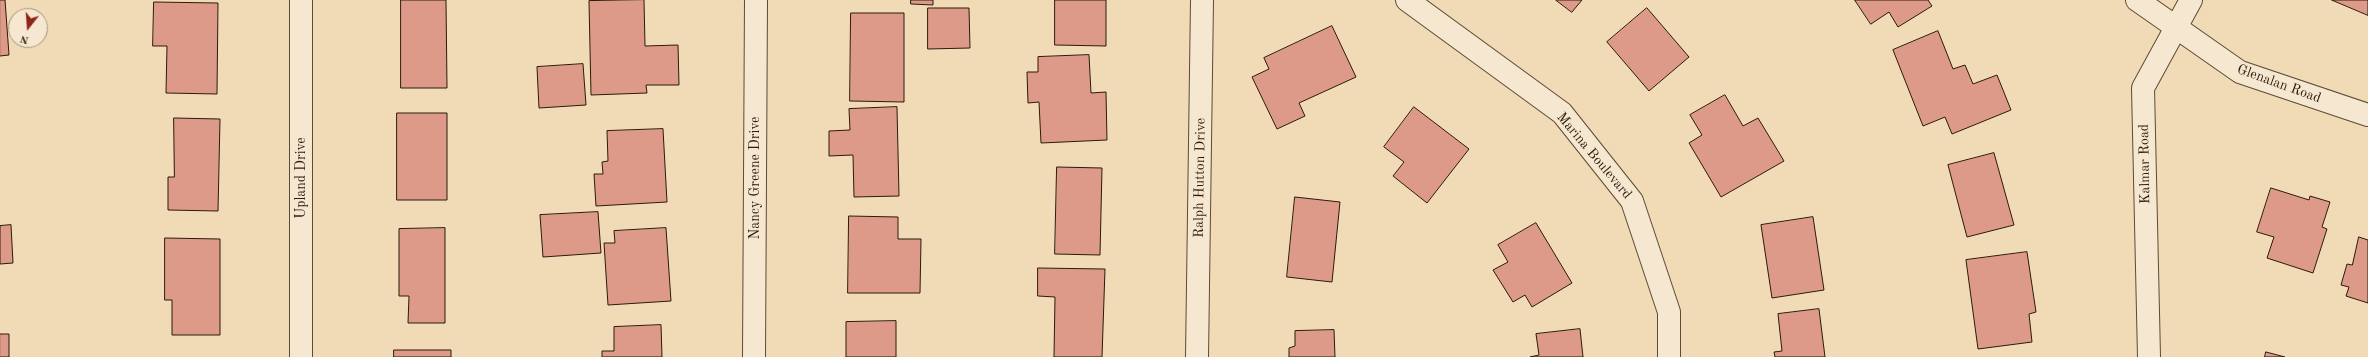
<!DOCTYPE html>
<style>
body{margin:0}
#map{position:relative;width:2368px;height:357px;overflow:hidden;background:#f1dab6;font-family:"Old Standard TT",serif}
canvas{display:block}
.north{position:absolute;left:8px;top:8px;width:40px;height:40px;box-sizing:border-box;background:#f6e7d0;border:1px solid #a49581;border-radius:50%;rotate:197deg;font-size:11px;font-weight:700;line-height:16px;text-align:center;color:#2a1b0a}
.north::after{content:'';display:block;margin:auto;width:14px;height:18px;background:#8f2418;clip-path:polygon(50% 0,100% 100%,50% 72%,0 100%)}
</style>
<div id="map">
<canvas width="2368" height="357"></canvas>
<div class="north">N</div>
</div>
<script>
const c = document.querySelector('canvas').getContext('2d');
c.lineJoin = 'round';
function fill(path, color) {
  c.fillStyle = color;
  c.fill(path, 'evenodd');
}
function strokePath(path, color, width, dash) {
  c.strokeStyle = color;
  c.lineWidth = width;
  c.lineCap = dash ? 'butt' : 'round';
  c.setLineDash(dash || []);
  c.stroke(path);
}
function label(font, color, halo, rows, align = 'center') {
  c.font = font + ' "Old Standard TT",serif';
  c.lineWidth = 3;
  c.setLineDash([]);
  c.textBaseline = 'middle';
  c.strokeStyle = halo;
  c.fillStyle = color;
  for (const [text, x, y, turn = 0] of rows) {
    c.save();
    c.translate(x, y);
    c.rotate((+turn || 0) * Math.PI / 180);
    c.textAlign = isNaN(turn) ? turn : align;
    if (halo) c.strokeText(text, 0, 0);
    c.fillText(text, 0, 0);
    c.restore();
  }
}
const building = new Path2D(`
 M 0,0 L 5,0 L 9,55 L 0,56 Z
 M 401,0 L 446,0 L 447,88 L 401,88 Z
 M 644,0 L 645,46 L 678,45 L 679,85 L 646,85 L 647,93 L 591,95 L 589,1 Z
 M 911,0 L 933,0 L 933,5 L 911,4 Z
 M 1055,0 L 1106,0 L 1106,46 L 1055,45 Z
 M 1556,0 L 1582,0 L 1572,12 Z
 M 1855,0 L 1928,0 L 1932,6 L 1898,27 L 1889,12 L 1871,24 Z
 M 2332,0 L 2368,0 L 2368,15 Z
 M 154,2 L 218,3 L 217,94 L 166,93 L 167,46 L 153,46 Z
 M 928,8 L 969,8 L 970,48 L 928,49 Z
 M 1647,8 L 1689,57 L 1649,91 L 1607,42 Z
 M 851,13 L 904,13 L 904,102 L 850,101 Z
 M 1332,26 L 1356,77 L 1299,103 L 1305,116 L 1277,129 L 1252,77 L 1269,69 L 1264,58 Z
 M 1938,31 L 1953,69 L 1965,65 L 1973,84 L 1997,75 L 2011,110 L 1952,134 L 1945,117 L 1923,126 L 1893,50 Z
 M 1089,55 L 1091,93 L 1106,92 L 1107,140 L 1041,143 L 1039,102 L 1028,103 L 1027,72 L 1038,72 L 1038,57 Z
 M 583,64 L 586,105 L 539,108 L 537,67 Z
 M 1725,95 L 1743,126 L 1758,118 L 1784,161 L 1721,197 L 1689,143 L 1702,135 L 1690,115 Z
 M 897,107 L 899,196 L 854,197 L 853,155 L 829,156 L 829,131 L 850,130 L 849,109 Z
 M 1414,107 L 1469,149 L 1427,203 L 1393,176 L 1404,162 L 1384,147 Z
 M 397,113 L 447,113 L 447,200 L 397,200 Z
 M 174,118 L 220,119 L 218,211 L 168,210 L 168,177 L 174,177 Z
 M 663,129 L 667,202 L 596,206 L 594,174 L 603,174 L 602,162 L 608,161 L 607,131 Z
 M 1994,153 L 2014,225 L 1967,237 L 1948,165 Z
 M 1057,167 L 1102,168 L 1100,255 L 1055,254 Z
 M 2271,188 L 2309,200 L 2310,196 L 2330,202 L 2322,227 L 2327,229 L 2313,273 L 2267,258 L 2274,237 L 2257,232 Z
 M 1295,197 L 1340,202 L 1332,282 L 1287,277 Z
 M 598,212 L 601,253 L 543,257 L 540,215 Z
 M 849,216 L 898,217 L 898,239 L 921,239 L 920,293 L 848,293 Z
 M 1813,217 L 1824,290 L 1772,298 L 1761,225 Z
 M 1536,223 L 1572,283 L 1532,307 L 1525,295 L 1513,302 L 1493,270 L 1508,262 L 1498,245 Z
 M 11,225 L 13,263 L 0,264 L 0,226 Z
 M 445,228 L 445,323 L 408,323 L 409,296 L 399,296 L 399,229 Z
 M 666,228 L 671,301 L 608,305 L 604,243 L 615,243 L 614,231 Z
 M 2359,237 L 2368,240 L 2368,303 L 2346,296 L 2349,287 L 2341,285 L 2347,264 L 2352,265 Z
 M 165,238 L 220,239 L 220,335 L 172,335 L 172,300 L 165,300 Z
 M 2027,252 L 2036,312 L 2029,314 L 2032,342 L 1978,349 L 1966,260 Z
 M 1038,268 L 1105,269 L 1102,357 L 1054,357 L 1055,297 L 1038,296 Z
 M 1819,309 L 1825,357 L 1775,357 L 1774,352 L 1782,351 L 1778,314 Z
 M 896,321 L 896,357 L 846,357 L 846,322 Z
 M 661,325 L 662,357 L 602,357 L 602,351 L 614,351 L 614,327 Z
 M 1580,329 L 1583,357 L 1530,357 L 1539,355 L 1536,334 Z
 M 1334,330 L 1335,357 L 1289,357 L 1289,348 L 1295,346 L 1295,331 Z
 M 0,334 L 9,334 L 9,357 L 0,357 Z
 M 394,350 L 451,350 L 451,357 L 394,357 Z
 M 2266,352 L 2285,357 L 2265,357 Z`);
fill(building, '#de9a89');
strokePath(building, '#2a1b0a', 1);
const street = new Path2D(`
 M 301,0 L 301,357
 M 1407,0 L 1562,113 L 1632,201 L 1669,312 L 1669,357
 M 2137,0 L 2240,72 L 2368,115
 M 754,357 L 756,0
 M 1197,357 L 1202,0
 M 2149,357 L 2143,88 L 2191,0`);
strokePath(street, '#5c4b35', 24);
strokePath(street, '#f6e7d0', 22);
label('14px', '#2a1b0a', '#f6e7d0', [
 ["Glenalan Road",2279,84,20],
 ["Marina Boulevard",1594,156,50],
 ["Kalmar Road",2145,164,-91],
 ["Upland Drive",301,178,-90],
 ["Nancy Greene Drive",755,178,-90],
 ["Ralph Hutton Drive",1200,178,-89]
]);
</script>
